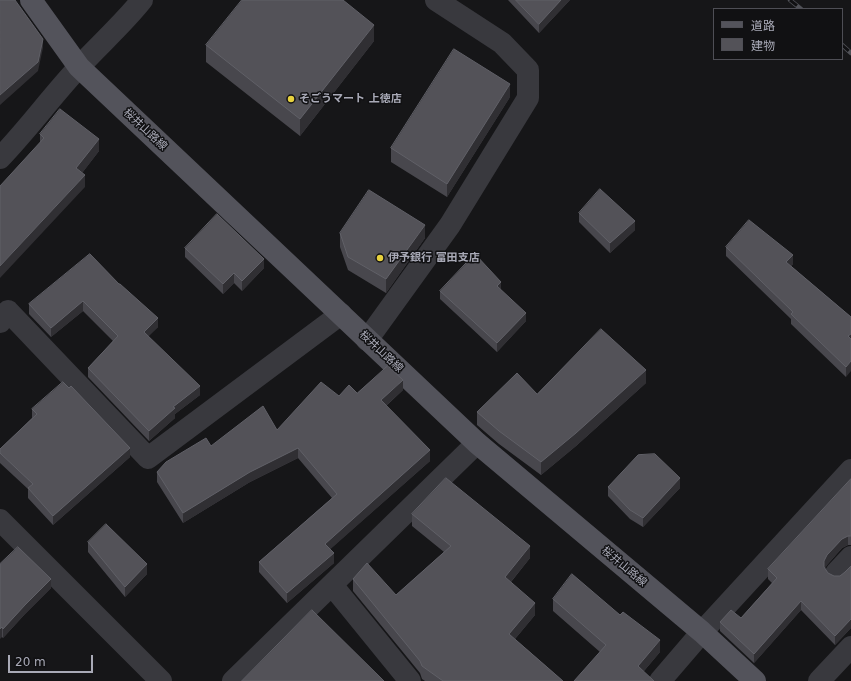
<!DOCTYPE html>
<meta charset="utf-8">
<style>
body{margin:0}
#map{position:relative;width:851px;height:681px;overflow:hidden;background:#161618;font-family:"DejaVu Sans","Noto Sans JP",sans-serif}
canvas{display:block}
.legend{position:absolute;left:713px;top:8px;width:130px;height:52px;box-sizing:border-box;background:#111113;border:1px solid #4e4e55;margin:0;padding:5px 7px;list-style:none;font-size:12px;color:#a9aab7}
.legend li{display:flex;align-items:center;gap:8px;height:20px}
.legend b{width:20px;border:1px solid #4e4e55}
.scale{position:absolute;left:8px;top:655px;width:85px;height:18px;box-sizing:border-box;border:2px solid #a9aab7;border-top:0;padding-left:5px;font-size:12px;line-height:14px;white-space:nowrap;color:#a9aab7;-webkit-text-stroke:3px #111113;paint-order:stroke}
</style>
<div id="map">
<canvas width="851" height="681"></canvas>
<ul class="legend">
<li><b style="height:5px;background:#53535b"></b>道路</li>
<li><b style="height:11px;background:#535258"></b>建物</li>
</ul>
<div class="scale">20 m</div>
</div>
<script>
const c = document.querySelector('canvas').getContext('2d');
c.lineJoin = 'round';
function strokePath(path, color, width, dash) {
  c.strokeStyle = color;
  c.lineWidth = width;
  c.lineCap = dash ? 'butt' : 'round';
  c.setLineDash(dash || []);
  c.stroke(path);
}
function fill(path, color) {
  c.fillStyle = color;
  c.fill(path, 'evenodd');
}
function label(font, color, halo, rows, align = 'center') {
  c.font = font + ' "DejaVu Sans","Noto Sans JP",sans-serif';
  c.lineWidth = 3;
  c.setLineDash([]);
  c.textBaseline = 'middle';
  c.strokeStyle = halo;
  c.fillStyle = color;
  for (const [text, x, y, turn = 0] of rows) {
    c.save();
    c.translate(x, y);
    c.rotate((+turn || 0) * Math.PI / 180);
    c.textAlign = isNaN(turn) ? turn : align;
    if (halo) c.strokeText(text, 0, 0);
    c.fillText(text, 0, 0);
    c.restore();
  }
}
strokePath(new Path2D(`
 M 0,158 C 28,129 51,97 79,67 C 100,44 123,24 142,0
 M 0,322 L 8,311 L 148,458 L 341,314
 M 367,340 L 450,225 L 528,98 L 528,70 L 502,43 L 436,0
 M 0,520 L 161,681
 M 836,573 L 851,557
 M 332,585 L 410,681
 M 233,681 L 477,443
 M 660,681 L 702,632 L 851,470
 M 819,681 L 851,647`), '#39393e', 22);
strokePath(new Path2D(`
 M 31,0 L 79,67 L 477,443 L 702,632 L 755,681`), '#53535b', 22);
const rail = new Path2D(`
 M 790,0 L 801,9
 M 842,45 L 851,53`);
strokePath(rail, '#505157', 4.5);
strokePath(rail, '#111113', 3, [9]);
fill(new Path2D(`
 M 508,0 L 570,0 L 539,33 Z
 M 374,41 L 300,136 L 206,62 L 206,45 Z
 M 510,97 L 447,197 L 391,162 L 391,148 Z
 M 40,134 L 99,151 L 82,173 L 85,187 L 40,143 Z
 M 579,213 L 635,230 L 610,253 L 579,222 Z
 M 340,233 L 425,238 L 386,293 L 348,270 L 340,247 Z
 M 726,247 L 793,264 L 791,266 L 851,317 L 846,377 L 791,324 L 791,319 L 726,256 Z
 M 185,248 L 264,268 L 242,291 L 234,283 L 223,294 L 185,257 Z
 M 90,254 L 158,327 L 148,336 L 200,395 L 175,414 L 175,418 L 149,441 L 88,377 L 88,368 L 113,341 L 83,311 L 51,337 L 29,314 L 29,304 Z
 M 501,290 L 526,321 L 497,352 L 440,299 L 440,291 Z
 M 646,383 L 576,446 L 541,475 L 499,444 L 477,425 L 477,412 Z
 M 403,390 L 386,406 L 430,461 L 330,549 L 334,563 L 287,603 L 259,572 L 259,562 L 332,498 L 298,458 L 250,482 L 183,523 L 157,482 L 157,472 L 211,446 L 277,430 L 339,396 L 357,393 Z
 M 32,409 L 130,457 L 53,525 L 28,498 L 28,489 L 0,463 L 0,449 L 32,418 Z
 M 851,479 L 851,545 L 848,545 L 842,548 L 827,565 L 825,568 L 828,573 L 834,576 L 840,576 L 845,572 L 851,566 L 851,628 L 835,645 L 801,610 L 754,663 L 720,631 L 720,622 L 741,618 L 772,583 L 768,579 L 768,569 Z
 M 608,487 L 680,488 L 643,527 L 630,519 L 608,496 Z
 M 412,514 L 530,558 L 511,582 L 535,615 L 515,639 L 563,681 L 425,681 L 422,679 L 420,673 L 353,591 L 353,579 L 396,595 L 444,552 L 412,526 Z
 M 88,542 L 147,574 L 125,597 L 88,552 Z
 M 0,564 L 51,588 L 25,614 L 3,638 L 2,637 Z
 M 553,599 L 660,652 L 644,671 L 600,652 L 553,611 Z`), '#48474d');
fill(new Path2D(`
 M 561,0 L 570,0 L 539,33 L 539,24 Z
 M 374,25 L 374,41 L 300,136 L 300,119 Z
 M 43,39 L 43,48 L 38,71 L 0,105 L 0,95 Z
 M 510,84 L 510,97 L 447,197 L 447,184 Z
 M 99,139 L 99,151 L 76,181 L 76,168 Z
 M 85,175 L 85,187 L 0,278 L 0,266 Z
 M 635,221 L 635,230 L 610,253 L 610,243 Z
 M 425,225 L 425,238 L 386,293 L 386,279 Z
 M 793,255 L 793,264 L 786,271 L 786,262 Z
 M 264,259 L 264,268 L 242,291 L 242,281 Z
 M 234,273 L 234,283 L 223,294 L 223,284 Z
 M 501,282 L 501,290 L 497,286 Z
 M 83,301 L 83,311 L 51,337 L 51,328 Z
 M 526,313 L 526,321 L 497,352 L 497,343 Z
 M 158,318 L 158,327 L 144,341 L 144,332 Z
 M 851,334 L 851,343 L 848,336 Z
 M 851,361 L 851,371 L 846,377 L 846,367 Z
 M 646,370 L 646,383 L 576,446 L 541,475 L 541,462 Z
 M 403,380 L 403,390 L 381,410 L 381,400 Z
 M 200,386 L 200,395 L 175,414 L 175,418 L 149,441 L 149,431 L 173,407 Z
 M 130,448 L 130,457 L 53,525 L 53,516 Z
 M 298,448 L 298,458 L 250,482 L 183,523 L 183,513 L 250,472 Z
 M 430,450 L 430,461 L 325,554 L 325,544 Z
 M 680,478 L 680,488 L 643,527 L 643,518 Z
 M 848,536 L 848,545 L 842,548 L 827,565 L 824,571 L 824,561 L 827,555 L 842,539 Z
 M 530,546 L 530,558 L 505,589 L 505,577 Z
 M 334,553 L 334,563 L 287,603 L 287,593 Z
 M 147,564 L 147,574 L 125,597 L 125,587 Z
 M 51,579 L 51,588 L 25,614 L 3,638 L 3,629 L 25,605 Z
 M 801,601 L 801,610 L 754,663 L 754,654 Z
 M 535,603 L 535,615 L 509,646 L 509,634 Z
 M 851,619 L 851,628 L 835,645 L 835,636 Z
 M 2,627 L 2,637 L 0,639 L 0,629 Z
 M 660,640 L 660,652 L 638,678 L 638,666 Z`), '#302f33');
const building = new Path2D(`
 M 0,0 L 15,0 L 43,39 L 38,62 L 0,95 Z
 M 242,0 L 343,0 L 374,25 L 300,119 L 206,45 Z
 M 516,0 L 561,0 L 539,24 Z
 M 454,49 L 510,84 L 447,184 L 391,148 Z
 M 60,109 L 99,139 L 76,168 L 85,175 L 0,266 L 0,186 L 44,138 L 40,134 Z
 M 600,189 L 635,221 L 610,243 L 579,213 Z
 M 369,190 L 425,225 L 386,279 L 348,257 L 340,233 Z
 M 217,214 L 264,259 L 242,281 L 234,273 L 223,284 L 185,248 Z
 M 749,220 L 793,255 L 786,262 L 851,317 L 851,334 L 848,336 L 851,339 L 851,361 L 846,367 L 791,314 L 793,312 L 726,247 Z
 M 90,254 L 119,284 L 120,284 L 158,318 L 144,332 L 200,386 L 173,407 L 175,408 L 149,431 L 88,368 L 118,336 L 83,301 L 51,328 L 29,304 Z
 M 475,254 L 501,282 L 497,286 L 526,313 L 497,343 L 440,291 Z
 M 601,329 L 646,370 L 576,433 L 541,462 L 499,431 L 477,412 L 517,373 L 537,394 Z
 M 388,366 L 403,380 L 381,400 L 430,450 L 325,544 L 334,553 L 287,593 L 259,562 L 337,494 L 298,448 L 250,472 L 183,513 L 157,472 L 166,462 L 206,438 L 211,446 L 263,406 L 277,430 L 321,382 L 339,396 L 349,385 L 357,393 Z
 M 63,382 L 69,388 L 71,386 L 130,448 L 53,516 L 28,488 L 33,484 L 0,453 L 0,449 L 37,414 L 32,409 Z
 M 655,454 L 680,478 L 643,518 L 630,510 L 608,487 L 638,455 Z
 M 446,478 L 530,546 L 505,577 L 535,603 L 509,634 L 563,681 L 443,681 L 422,666 L 420,661 L 353,579 L 367,563 L 396,595 L 451,546 L 412,514 Z
 M 851,479 L 851,536 L 848,536 L 842,539 L 827,555 L 824,561 L 824,567 L 828,573 L 834,576 L 840,576 L 845,572 L 851,566 L 851,619 L 835,636 L 801,601 L 754,654 L 720,622 L 731,610 L 741,618 L 777,578 L 768,569 Z
 M 106,524 L 147,564 L 125,587 L 88,542 Z
 M 18,547 L 51,579 L 25,605 L 3,629 L 2,627 L 0,629 L 0,564 Z
 M 572,574 L 620,615 L 623,612 L 660,640 L 638,666 L 654,681 L 574,681 L 606,645 L 553,599 Z
 M 312,610 L 384,681 L 242,681 Z`);
fill(building, '#535258');
strokePath(building, '#606067', 1);
for (const [x, y, r, color] of [
 [291,99,4,"#e7d13e"],
 [380,258,4,"#e7d13e"]
]) {
  const dot = new Path2D();
  dot.arc(x, y, r, 0, 2 * Math.PI);
  c.fillStyle = color;
  c.fill(dot);
  strokePath(dot, '#111113', 1.5);
}
label('bold 11px', '#a9aab7', '#111113', [
 ["そごうマート 上徳店",299,99],
 ["伊予銀行 富田支店",388,258]
], 'left');
label('11px', '#a9aab7', '#111113', [
 ["桜井山路線",145,130,43],
 ["桜井山路線",381,352,43],
 ["桜井山路線",624,567,40]
]);
</script>
